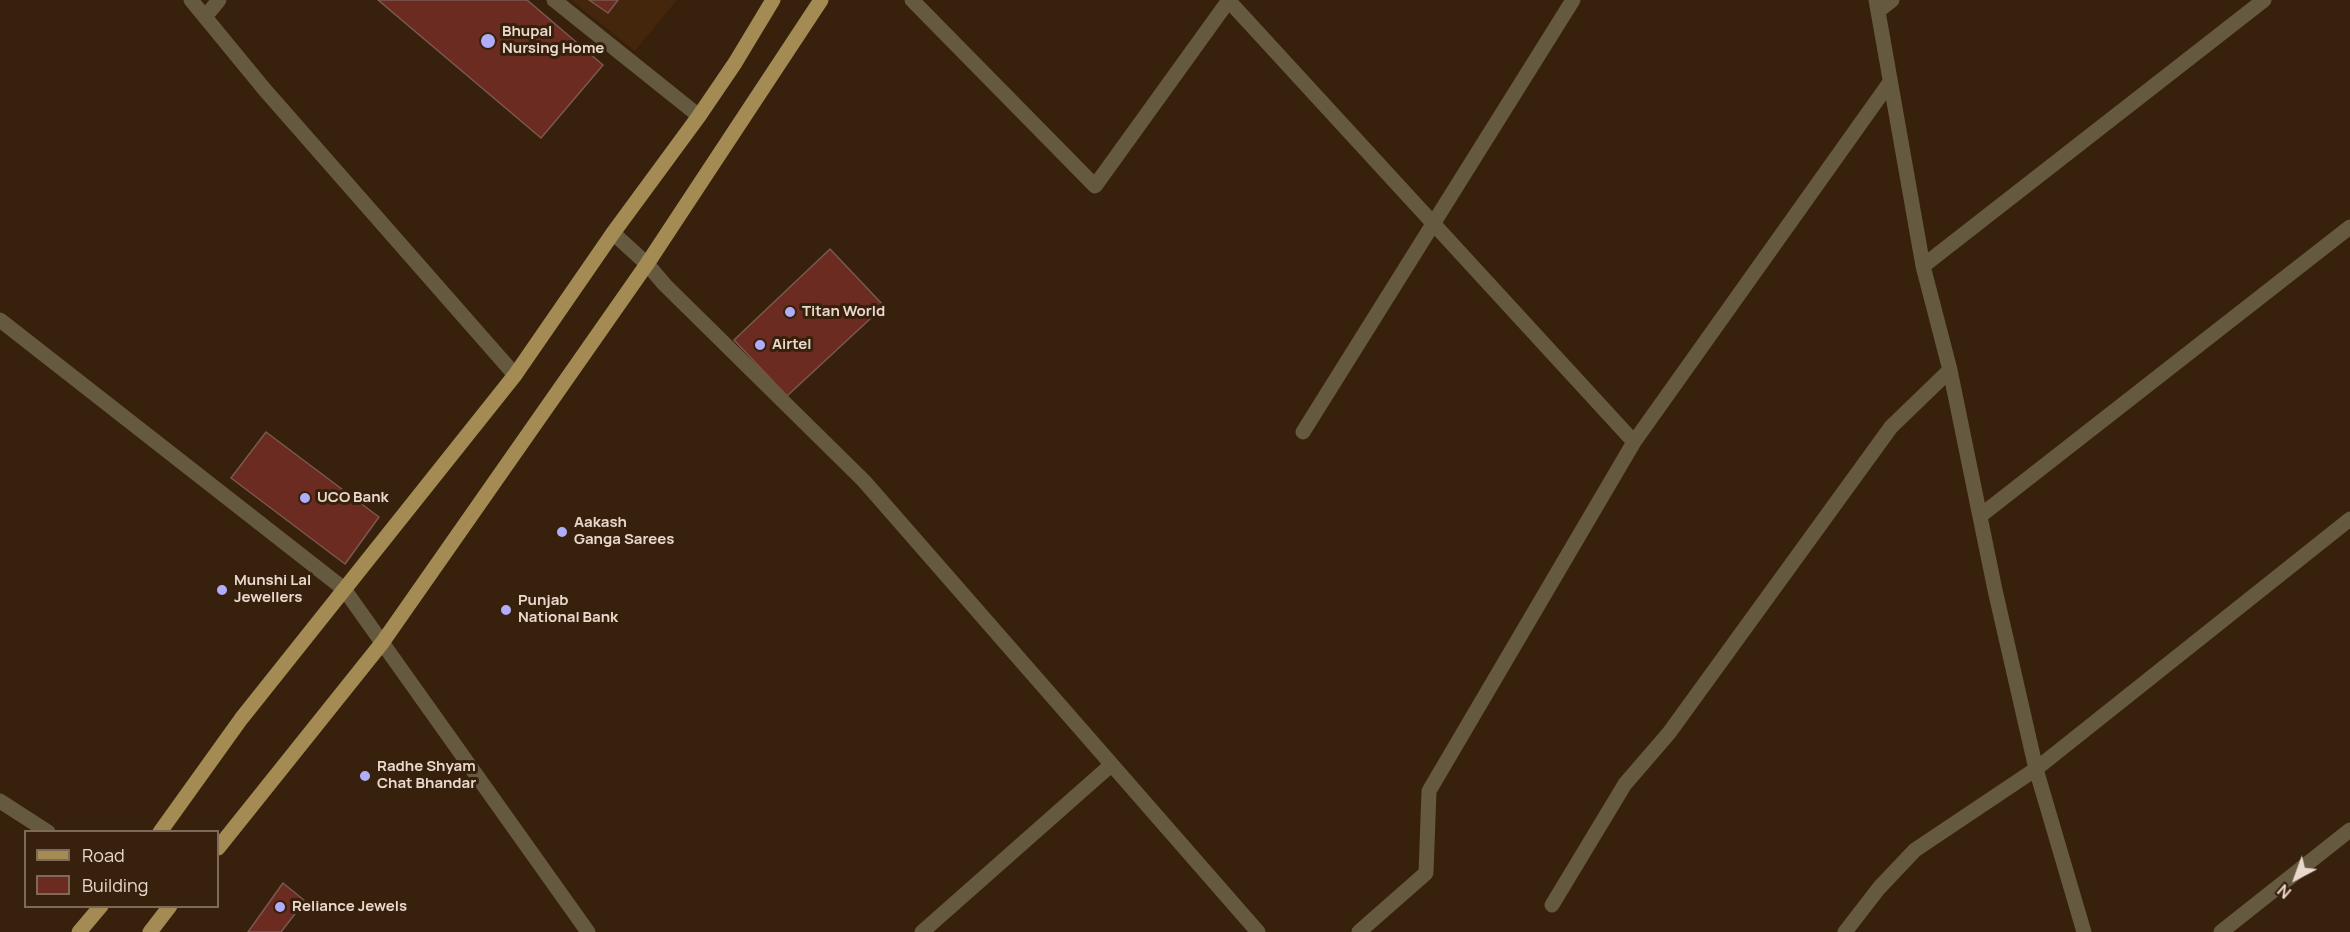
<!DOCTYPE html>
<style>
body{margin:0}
#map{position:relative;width:2350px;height:932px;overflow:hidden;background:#37200c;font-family:Manrope,sans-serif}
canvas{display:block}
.legend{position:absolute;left:24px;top:830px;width:195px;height:78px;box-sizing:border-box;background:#37200c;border:2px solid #7e6a59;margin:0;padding:8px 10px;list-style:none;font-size:18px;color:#e9d9cd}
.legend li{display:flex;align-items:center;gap:12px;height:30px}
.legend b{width:30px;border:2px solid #7e6a59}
.north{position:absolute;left:2266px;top:848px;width:60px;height:60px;-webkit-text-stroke:4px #37200c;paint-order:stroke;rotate:221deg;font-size:16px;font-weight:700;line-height:24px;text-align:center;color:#e9d9cd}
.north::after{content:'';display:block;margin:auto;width:21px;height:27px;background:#e9d9cd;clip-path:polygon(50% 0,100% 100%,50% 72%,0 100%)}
</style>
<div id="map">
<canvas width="2350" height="932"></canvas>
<ul class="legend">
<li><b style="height:8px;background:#a48b54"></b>Road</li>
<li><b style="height:16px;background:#6b2b20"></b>Building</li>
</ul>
<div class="north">N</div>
</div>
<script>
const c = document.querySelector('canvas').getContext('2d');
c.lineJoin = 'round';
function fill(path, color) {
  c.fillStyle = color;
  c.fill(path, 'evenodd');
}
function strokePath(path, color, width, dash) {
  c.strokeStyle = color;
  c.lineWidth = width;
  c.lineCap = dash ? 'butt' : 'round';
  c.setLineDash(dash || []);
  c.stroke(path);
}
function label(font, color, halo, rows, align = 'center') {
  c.font = font + ' Manrope,sans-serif';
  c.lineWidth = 6;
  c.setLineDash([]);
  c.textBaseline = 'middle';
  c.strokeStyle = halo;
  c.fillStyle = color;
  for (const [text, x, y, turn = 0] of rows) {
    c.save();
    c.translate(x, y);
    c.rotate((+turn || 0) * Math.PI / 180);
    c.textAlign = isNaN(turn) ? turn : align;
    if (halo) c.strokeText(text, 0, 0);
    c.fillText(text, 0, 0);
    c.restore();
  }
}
fill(new Path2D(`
 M 571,0 L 677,0 L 635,51 Z`), '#43260c');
const building = new Path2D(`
 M 378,0 L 527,0 L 603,65 L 541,138 Z
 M 589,0 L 618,0 L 608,13 Z
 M 830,249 L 884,306 L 787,396 L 734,340 Z
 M 266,432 L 379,517 L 345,564 L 231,478 Z
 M 283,883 L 305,901 L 281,932 L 248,932 Z`);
fill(building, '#6b2b20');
strokePath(building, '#7b5851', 1.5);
strokePath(new Path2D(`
 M 191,0 L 265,90 L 515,375
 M 554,0 L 699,116
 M 912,0 L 1095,186 L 1229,0
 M 1228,0 L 1634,442
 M 1876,0 L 1923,266 L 1950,370 L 1995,590 L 2036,769 L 2084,932
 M 1878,11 L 1892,0
 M 205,17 L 219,0
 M 613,233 L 647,264 L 665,285 L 864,481 L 1258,932
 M 1923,266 L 2264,0
 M 0,320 L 344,589 L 588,932
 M 1303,432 L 1573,0
 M 1980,516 L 2350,227
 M 0,801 L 48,832
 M 1552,905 L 1625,784 L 1669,733 L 1891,427 L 1950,370
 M 922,932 L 1111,765
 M 1359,932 L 1426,873 L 1429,791 L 1634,442 L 1890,82
 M 1845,932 L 1879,888 L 1915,850 L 2036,769 L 2350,519
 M 2221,932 L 2350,830`), '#65593f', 15);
strokePath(new Path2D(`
 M 160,832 L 241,719 L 515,375 L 613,233 L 699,116 L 735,63 L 773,0
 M 218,848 L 382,643 L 647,264 L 821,0
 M 79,932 L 101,906
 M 150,932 L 170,906`), '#a48b54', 15);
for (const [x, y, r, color] of [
 [488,41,8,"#b0aefa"],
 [790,312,6,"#b0aefa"],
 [760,345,6,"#b0aefa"],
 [305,498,6,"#b0aefa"],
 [562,532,6,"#b0aefa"],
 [222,590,6,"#b0aefa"],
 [506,610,6,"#b0aefa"],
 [365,776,6,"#b0aefa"],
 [280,907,6,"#b0aefa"]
]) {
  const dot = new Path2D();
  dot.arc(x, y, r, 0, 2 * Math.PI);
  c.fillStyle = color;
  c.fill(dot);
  strokePath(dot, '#37200c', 2);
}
label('bold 15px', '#e9d9cd', '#37200c', [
 ["Bhupal",502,32],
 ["Nursing Home",502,49],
 ["Titan World",802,312],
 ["Airtel",772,345],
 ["UCO Bank",317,498],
 ["Aakash",574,523],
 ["Ganga Sarees",574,540],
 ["Munshi Lal",234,581],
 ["Jewellers",234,598],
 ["Punjab",518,601],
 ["National Bank",518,618],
 ["Radhe Shyam",377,767],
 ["Chat Bhandar",377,784],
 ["Reliance Jewels",292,907]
], 'left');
</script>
